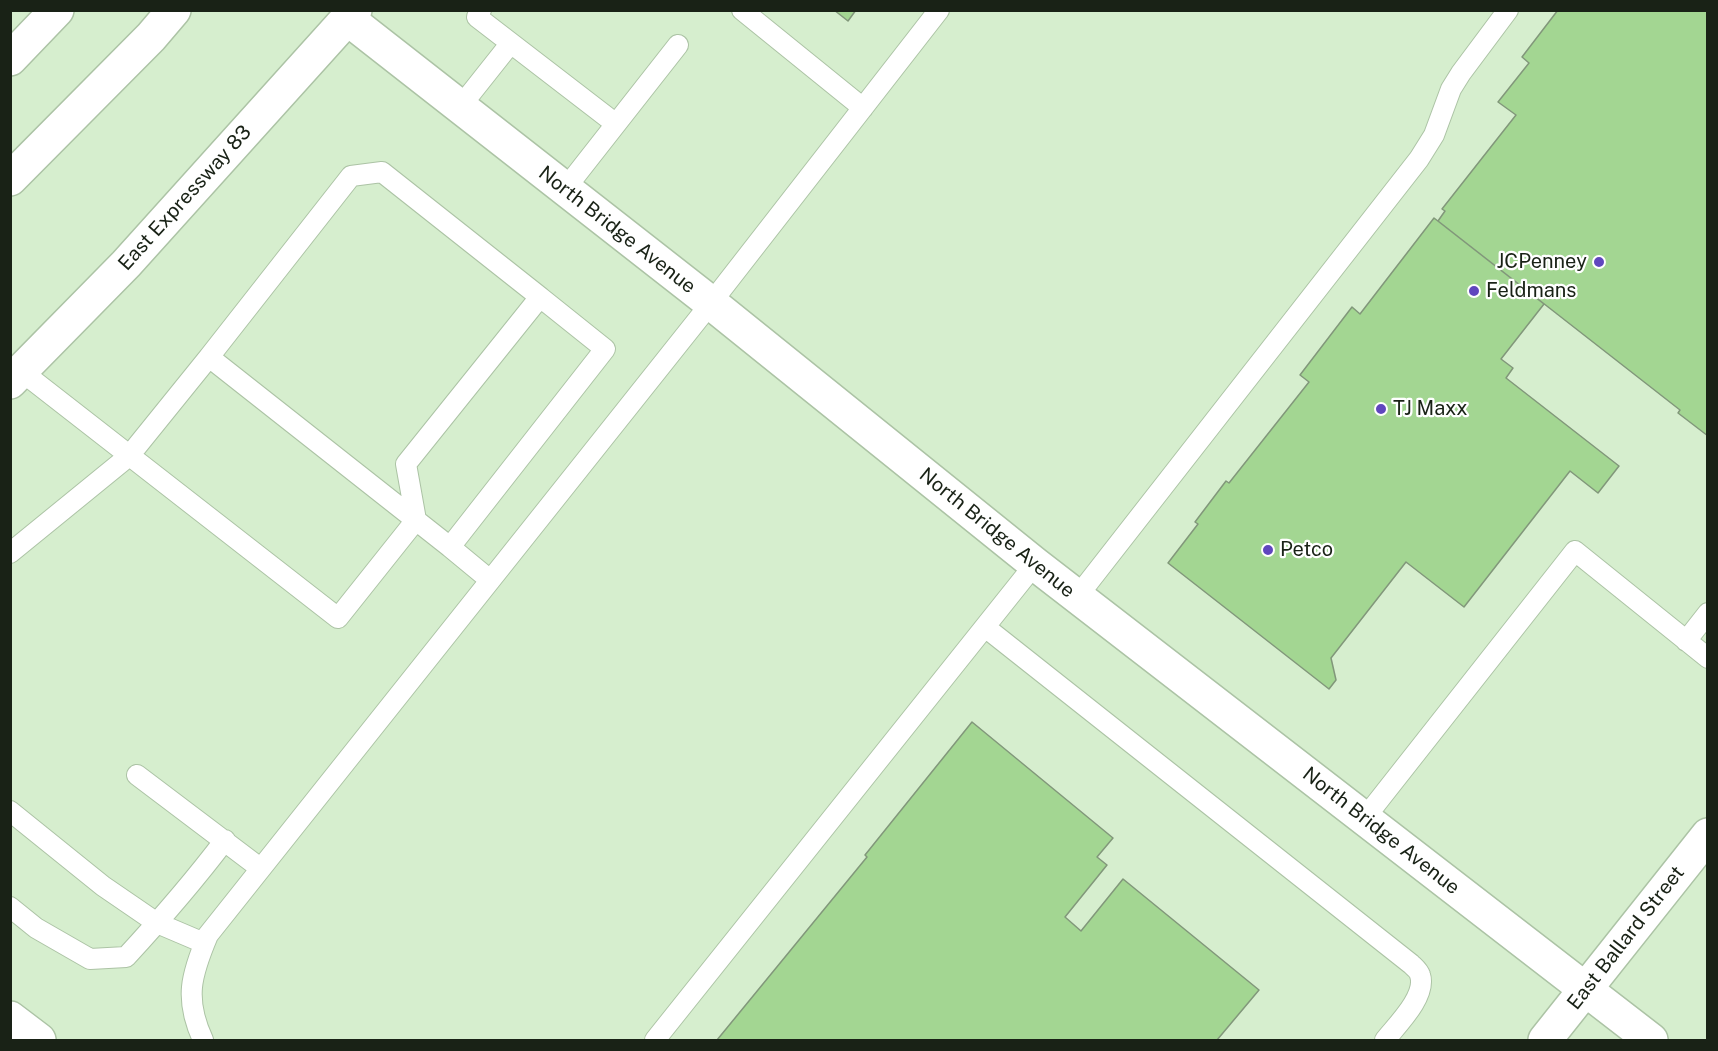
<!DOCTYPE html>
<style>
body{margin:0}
#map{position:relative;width:1718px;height:1051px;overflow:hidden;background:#d6eece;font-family:"Public Sans",sans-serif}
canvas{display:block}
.frame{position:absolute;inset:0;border:12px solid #192216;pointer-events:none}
</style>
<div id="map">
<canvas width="1718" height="1051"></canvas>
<div class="frame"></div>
</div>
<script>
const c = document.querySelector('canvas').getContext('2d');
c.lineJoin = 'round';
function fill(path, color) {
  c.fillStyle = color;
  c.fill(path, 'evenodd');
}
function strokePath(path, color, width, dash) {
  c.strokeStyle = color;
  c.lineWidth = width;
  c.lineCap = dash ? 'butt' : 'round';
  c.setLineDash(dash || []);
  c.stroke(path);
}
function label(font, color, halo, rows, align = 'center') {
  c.font = font + ' "Public Sans",sans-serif';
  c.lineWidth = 4.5;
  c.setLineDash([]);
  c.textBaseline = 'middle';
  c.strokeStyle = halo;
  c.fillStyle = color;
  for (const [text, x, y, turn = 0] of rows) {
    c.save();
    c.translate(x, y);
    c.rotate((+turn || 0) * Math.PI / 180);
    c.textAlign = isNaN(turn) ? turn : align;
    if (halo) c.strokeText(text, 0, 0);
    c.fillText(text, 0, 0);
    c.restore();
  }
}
const building = new Path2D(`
 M 834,10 L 856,10 L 848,21 Z
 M 1558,10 L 1708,10 L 1708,436 L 1678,413 L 1680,410 L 1438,221 L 1445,211 L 1442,209 L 1516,115 L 1498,102 L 1529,63 L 1522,57 Z
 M 1434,218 L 1544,304 L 1501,359 L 1513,368 L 1506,378 L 1619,466 L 1598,493 L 1570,471 L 1464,607 L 1406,562 L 1331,658 L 1336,680 L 1329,689 L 1168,563 L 1198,524 L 1195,522 L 1226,481 L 1229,483 L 1309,382 L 1300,375 L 1352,307 L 1360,314 Z
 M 972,722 L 1113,838 L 1097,857 L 1107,865 L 1065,917 L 1081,931 L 1123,879 L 1259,990 L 1217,1040 L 717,1040 L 867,857 L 865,855 Z`);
fill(building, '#a3d692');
strokePath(building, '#81977a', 1.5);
const service = new Path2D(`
 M 481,10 L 477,17 L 616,124
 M 742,10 L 863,108
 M 460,107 L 510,44
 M 565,189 L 678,45
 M 21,371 L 338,618 L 416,520 L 406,464 L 540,297 L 605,349 L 450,547 L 490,580
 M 450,547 L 209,357 L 351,176 L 382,172 L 540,297
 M 10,553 L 129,456 L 209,357
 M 1077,597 L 1419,159 L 1434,135 L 1451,89 L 1461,73 L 1508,10
 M 985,627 L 1411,964 C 1414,967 1419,971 1420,975 C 1427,996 1397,1025 1385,1040
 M 1686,641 L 1708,613
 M 137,775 L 260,868
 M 10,811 L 103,886 L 157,923 L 204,943
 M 1364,819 L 1575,551 L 1708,658
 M 10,907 L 36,928 L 90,959 L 126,957 C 161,919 194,881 225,840
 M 203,1040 C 184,999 191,975 208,935 L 711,303 L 939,10
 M 655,1040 L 1035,564`);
const tertiary = new Path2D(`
 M 348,19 L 711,303 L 1035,564 L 1651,1040
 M 10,1018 L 39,1040
 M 1545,1040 L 1708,835`);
const secondary = new Path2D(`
 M 10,382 L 126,264 L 355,10`);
const motorway = new Path2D(`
 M 10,59 L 57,10
 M 10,179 L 151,37 L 174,10`);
strokePath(service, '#acc3a5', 22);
strokePath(tertiary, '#acc3a5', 36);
strokePath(secondary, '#acc3a5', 36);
strokePath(motorway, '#acc3a5', 36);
strokePath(service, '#fff', 20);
strokePath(tertiary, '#fff', 33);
strokePath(secondary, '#fff', 33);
strokePath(motorway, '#fff', 33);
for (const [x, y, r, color] of [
 [1599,262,6,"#6046be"],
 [1474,291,6,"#6046be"],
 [1381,409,6,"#6046be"],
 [1268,550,6,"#6046be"]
]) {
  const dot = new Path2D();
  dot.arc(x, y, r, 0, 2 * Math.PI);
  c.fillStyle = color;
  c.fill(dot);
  strokePath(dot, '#fff', 2);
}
label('20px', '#192216', '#fff', [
 ["East Expressway 83",185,198,-48],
 ["North Bridge Avenue",617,230,38],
 ["North Bridge Avenue",997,533,39],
 ["North Bridge Avenue",1381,831,38],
 ["East Ballard Street",1626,938,-52]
]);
label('20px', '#192216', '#fff', [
 ["JCPenney",1587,262,"right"],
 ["Feldmans",1486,291],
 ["TJ Maxx",1393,409],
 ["Petco",1280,550]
], 'left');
</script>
